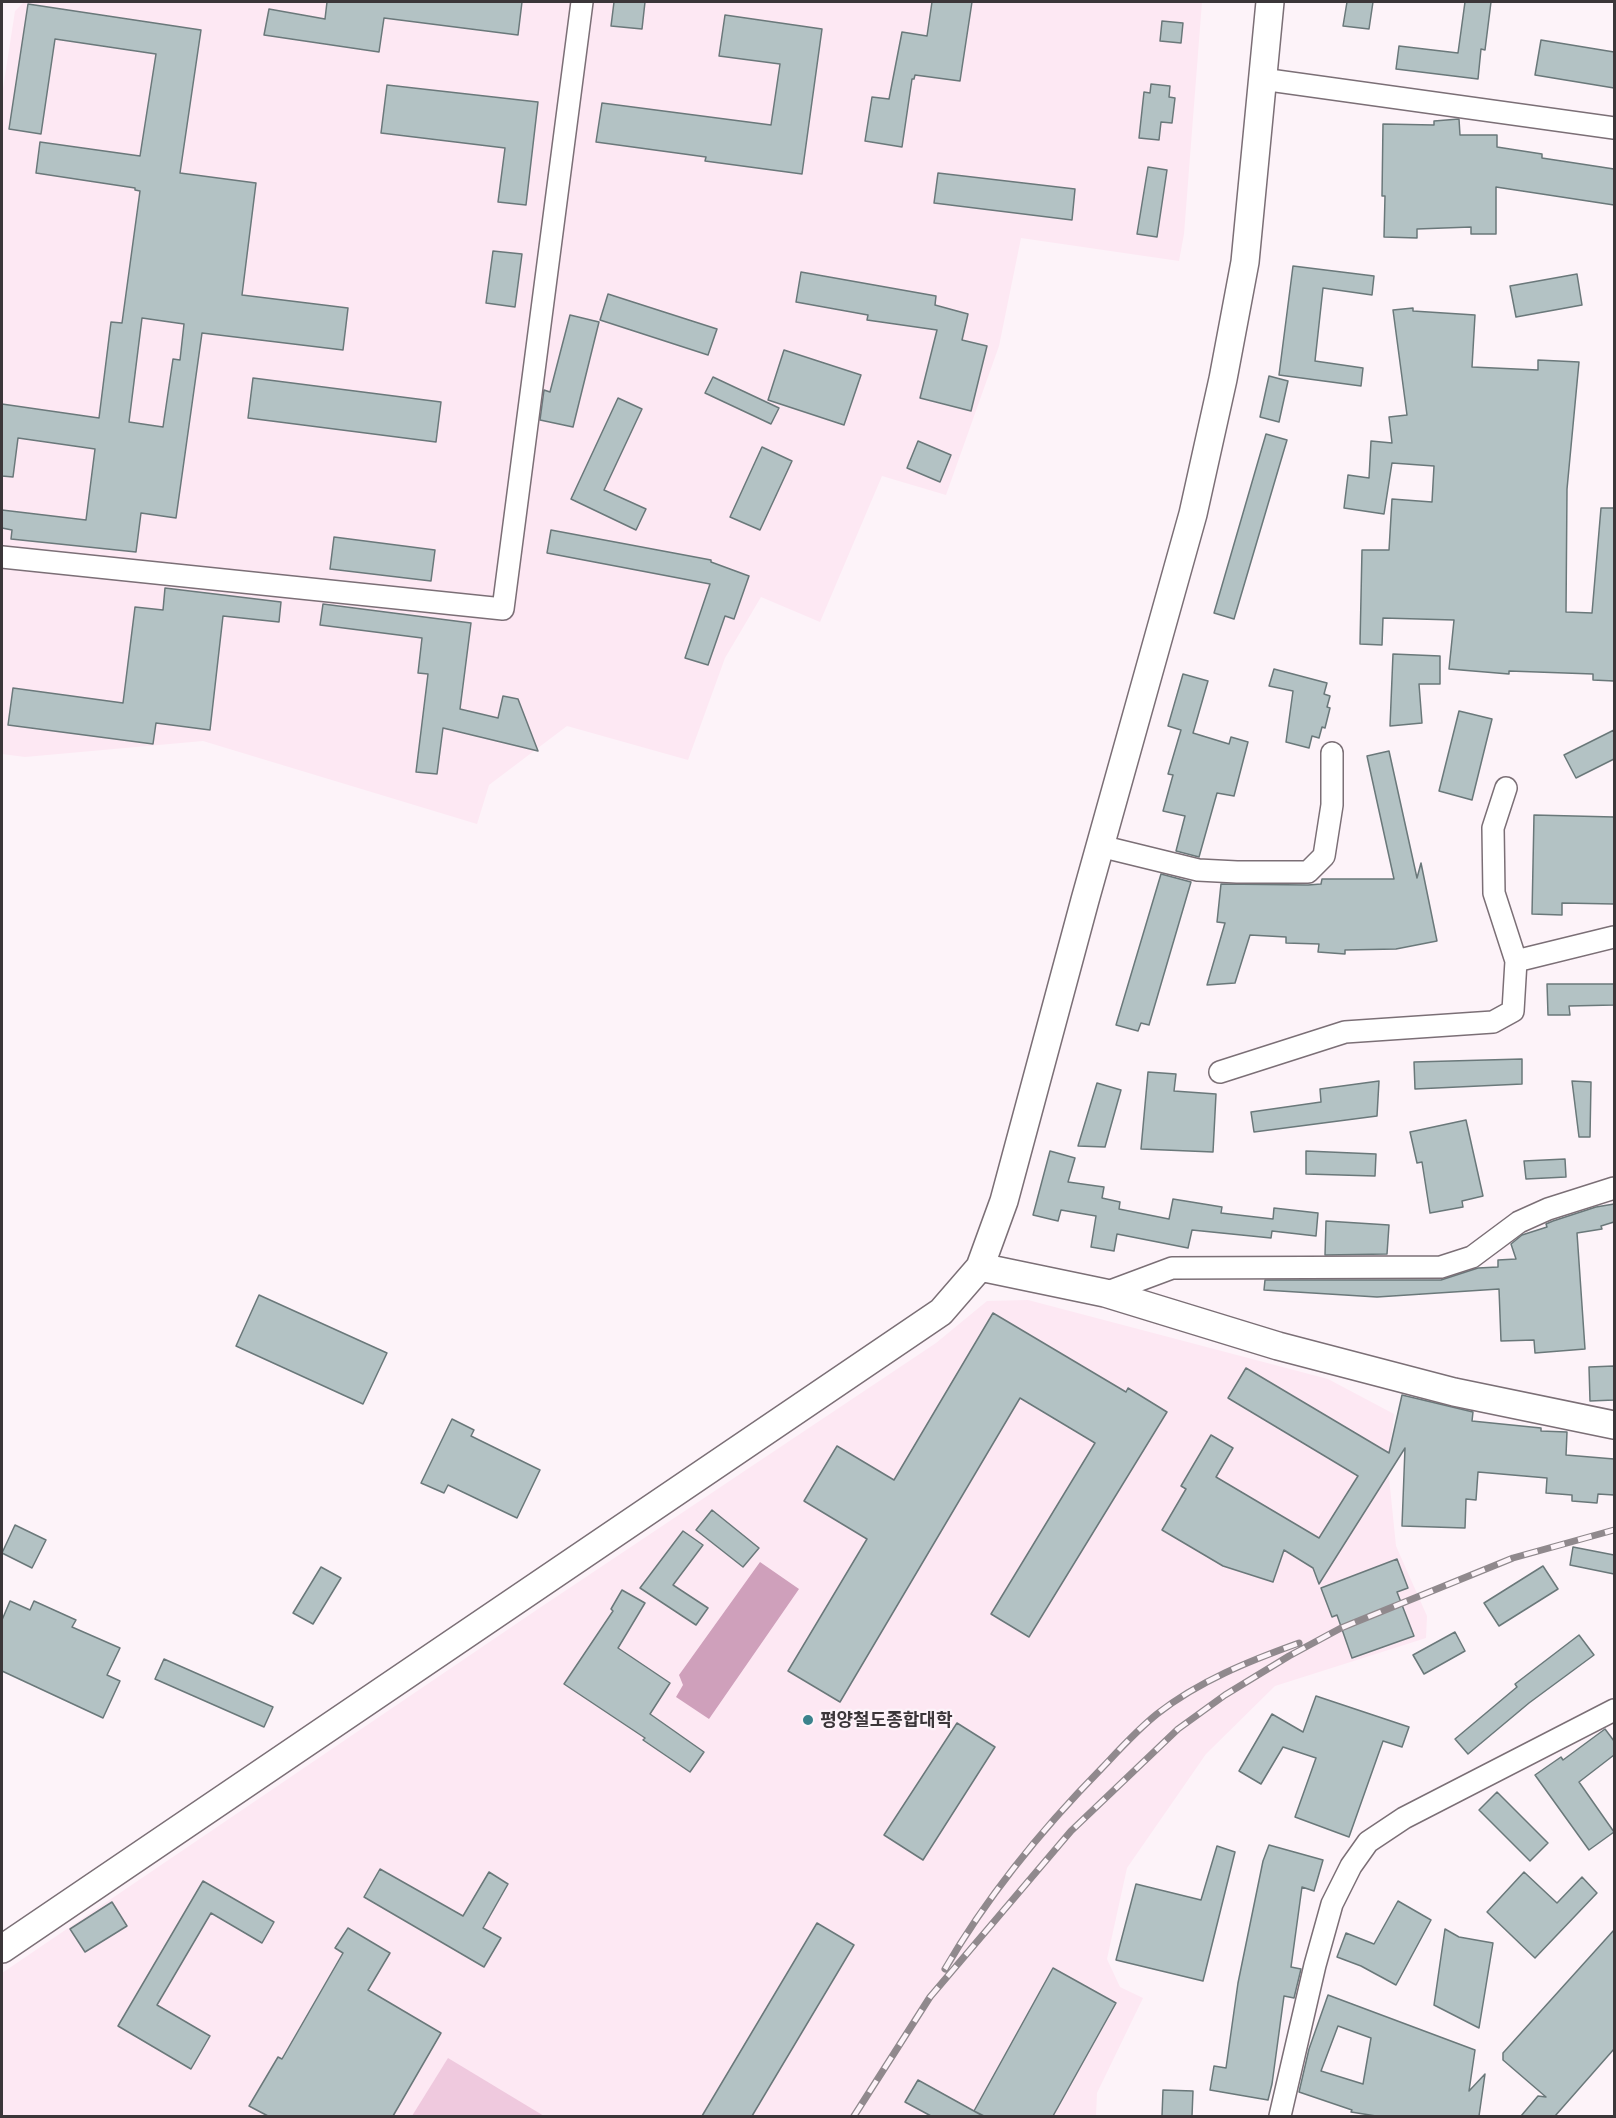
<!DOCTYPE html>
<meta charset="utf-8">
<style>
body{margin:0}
#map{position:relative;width:1616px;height:2118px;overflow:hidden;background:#fdf3f9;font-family:"Exo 2",sans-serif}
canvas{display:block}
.frame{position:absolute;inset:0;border:3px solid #3b3639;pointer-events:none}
</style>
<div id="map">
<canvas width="1616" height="2118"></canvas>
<div class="frame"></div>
</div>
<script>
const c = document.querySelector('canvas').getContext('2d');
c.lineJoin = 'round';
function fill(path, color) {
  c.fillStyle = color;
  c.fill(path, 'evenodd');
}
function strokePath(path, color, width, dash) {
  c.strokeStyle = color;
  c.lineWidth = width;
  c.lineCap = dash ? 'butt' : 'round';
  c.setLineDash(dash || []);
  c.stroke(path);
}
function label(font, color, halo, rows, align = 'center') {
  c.font = font + ' "Exo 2","Noto Sans KR",sans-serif';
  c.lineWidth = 4.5;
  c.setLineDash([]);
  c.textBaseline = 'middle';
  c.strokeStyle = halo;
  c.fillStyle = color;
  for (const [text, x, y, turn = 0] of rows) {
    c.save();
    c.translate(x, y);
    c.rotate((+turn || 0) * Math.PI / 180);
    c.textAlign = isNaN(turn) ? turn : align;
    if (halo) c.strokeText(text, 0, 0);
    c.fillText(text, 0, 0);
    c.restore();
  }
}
fill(new Path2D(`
 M 24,2 L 1202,2 L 1184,234 L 1179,261 L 1021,238 L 999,346 L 946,495 L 882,476 L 820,622 L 761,597 L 725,658 L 688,760 L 567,726 L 489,785 L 477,824 L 203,741 L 25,757 L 2,754 L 2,95 L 15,11 Z
 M 1028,1300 L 1328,1379 L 1394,1414 L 1388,1468 L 1396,1546 L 1427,1616 L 1426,1638 L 1275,1686 L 1206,1754 L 1127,1868 L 1107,1959 L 1120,1987 L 1143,1998 L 1097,2093 L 1096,2116 L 2,2116 L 2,1973 L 538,1609 L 936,1343 L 987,1301 Z`), '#fde8f3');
fill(new Path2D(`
 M 448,2058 L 544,2116 L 412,2116 Z`), '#efc9de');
fill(new Path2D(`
 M 760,1562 L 799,1589 L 709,1719 L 676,1697 L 683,1685 L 679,1675 Z`), '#cfa0bb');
const building = new Path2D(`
 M 327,2 L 522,2 L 518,35 L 384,18 L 379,52 L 264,35 L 269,9 L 325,19 Z
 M 614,2 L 645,2 L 642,29 L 611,26 Z
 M 932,2 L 972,2 L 960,81 L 915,75 L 914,79 L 912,79 L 902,147 L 865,141 L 872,97 L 889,99 L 902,32 L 927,36 Z
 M 1347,2 L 1373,2 L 1369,29 L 1343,26 Z
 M 1465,2 L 1491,2 L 1485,50 L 1481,49 L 1478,79 L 1396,69 L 1399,46 L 1458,53 Z
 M 28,4 L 201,30 L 180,173 L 256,183 L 242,295 L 348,308 L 343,350 L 202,333 L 176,518 L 141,513 L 136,552 L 11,539 L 12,530 L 2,528 L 2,510 L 86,520 L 95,449 L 18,438 L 13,477 L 2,476 L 2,404 L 99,418 L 111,322 L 122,323 L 140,191 L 135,190 L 135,188 L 36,173 L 40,142 L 140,156 L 156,54 L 55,39 L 41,134 L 9,129 ZM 142,318 L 184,324 L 180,360 L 173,359 L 163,427 L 129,422 Z
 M 725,15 L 822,29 L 802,174 L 705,161 L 706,157 L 596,142 L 602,103 L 771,125 L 780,64 L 719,56 Z
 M 1162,21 L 1183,23 L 1181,43 L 1160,41 Z
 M 1541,40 L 1614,52 L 1614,88 L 1535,75 Z
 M 1151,84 L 1170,86 L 1169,97 L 1175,98 L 1172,123 L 1161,122 L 1159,140 L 1139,138 L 1144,92 L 1150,93 Z
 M 387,85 L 538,102 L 526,205 L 498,202 L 505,148 L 381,133 Z
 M 1459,119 L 1460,135 L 1497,135 L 1497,147 L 1542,154 L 1542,158 L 1614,169 L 1614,205 L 1496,187 L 1496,234 L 1471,234 L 1471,227 L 1417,229 L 1417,238 L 1384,237 L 1385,196 L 1382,196 L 1383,124 L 1434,125 L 1434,121 Z
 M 1148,167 L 1167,170 L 1157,237 L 1137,234 Z
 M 938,173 L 1075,189 L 1072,220 L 934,203 Z
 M 493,251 L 522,254 L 515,307 L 486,303 Z
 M 1293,266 L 1374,276 L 1372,295 L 1323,288 L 1315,361 L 1363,368 L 1361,386 L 1279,375 Z
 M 801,272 L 936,296 L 935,305 L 968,314 L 962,340 L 987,346 L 971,411 L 920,398 L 937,330 L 867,320 L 868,315 L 796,302 Z
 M 1577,274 L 1582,305 L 1516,317 L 1510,286 Z
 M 608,294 L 717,329 L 708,355 L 600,320 Z
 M 1413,308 L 1413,311 L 1475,315 L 1472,367 L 1538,370 L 1538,360 L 1579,362 L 1567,489 L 1566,612 L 1592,613 L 1601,508 L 1614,508 L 1614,681 L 1593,680 L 1593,674 L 1509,671 L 1509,674 L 1449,669 L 1454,620 L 1383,618 L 1382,645 L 1360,644 L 1362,550 L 1389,550 L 1392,499 L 1432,502 L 1434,466 L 1392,463 L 1384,514 L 1344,508 L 1348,475 L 1369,478 L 1371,441 L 1392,443 L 1389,417 L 1407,415 L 1393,310 Z
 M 570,315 L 599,322 L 573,427 L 540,420 L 544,390 L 550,392 Z
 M 784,350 L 861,375 L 844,425 L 768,400 Z
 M 1269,376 L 1288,381 L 1279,422 L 1260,417 Z
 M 713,377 L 779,408 L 771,424 L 705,393 Z
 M 253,378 L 441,402 L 436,442 L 248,418 Z
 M 618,398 L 642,409 L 604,490 L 646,509 L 636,530 L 571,499 Z
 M 1266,434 L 1287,440 L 1234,619 L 1214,613 Z
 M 918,441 L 951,455 L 940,482 L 907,468 Z
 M 762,447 L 792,461 L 760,530 L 730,517 Z
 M 551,530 L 711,560 L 711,562 L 749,576 L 734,619 L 725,616 L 708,665 L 685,658 L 710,584 L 547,553 Z
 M 334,537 L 435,550 L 431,581 L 330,569 Z
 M 165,588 L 281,602 L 279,622 L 223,616 L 210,730 L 156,723 L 153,744 L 8,725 L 13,688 L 123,703 L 135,607 L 163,610 Z
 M 323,604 L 471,623 L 460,709 L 498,718 L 503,696 L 518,699 L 538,751 L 443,728 L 437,774 L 416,772 L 428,674 L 418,673 L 422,638 L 320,625 Z
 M 1393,654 L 1440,656 L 1440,684 L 1419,684 L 1422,723 L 1390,726 Z
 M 1274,669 L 1327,683 L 1324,694 L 1330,696 L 1327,707 L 1330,708 L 1325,728 L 1322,727 L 1319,738 L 1312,736 L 1309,748 L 1286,742 L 1293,691 L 1269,686 Z
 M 1183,674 L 1208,681 L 1193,733 L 1229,744 L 1231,737 L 1248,742 L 1234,796 L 1217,793 L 1199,857 L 1176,851 L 1185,816 L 1163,811 L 1173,775 L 1168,774 L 1181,730 L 1168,726 Z
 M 1459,711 L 1492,719 L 1472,800 L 1439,791 Z
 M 1614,730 L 1614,759 L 1576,778 L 1564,755 Z
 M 1389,751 L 1417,878 L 1421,863 L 1437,941 L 1396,949 L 1345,950 L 1345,954 L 1318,952 L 1319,944 L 1286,943 L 1286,937 L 1250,935 L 1235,983 L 1207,985 L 1225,923 L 1217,922 L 1221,884 L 1308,885 L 1321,884 L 1322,879 L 1394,879 L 1367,756 Z
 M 1534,815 L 1614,817 L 1614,904 L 1562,903 L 1562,915 L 1532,914 Z
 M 1161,874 L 1191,882 L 1149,1025 L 1141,1023 L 1138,1031 L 1116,1025 Z
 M 1547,984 L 1614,984 L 1614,1005 L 1569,1006 L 1570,1015 L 1548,1015 Z
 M 1522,1059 L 1522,1084 L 1415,1089 L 1414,1062 Z
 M 1148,1072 L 1176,1074 L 1174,1091 L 1216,1094 L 1213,1152 L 1141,1149 Z
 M 1379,1081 L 1377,1116 L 1254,1132 L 1251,1112 L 1321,1102 L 1320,1089 Z
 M 1572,1081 L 1591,1082 L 1590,1137 L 1579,1137 Z
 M 1097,1083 L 1121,1090 L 1105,1147 L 1078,1146 Z
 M 1466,1120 L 1483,1196 L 1462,1201 L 1463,1207 L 1430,1213 L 1422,1162 L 1417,1163 L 1410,1132 Z
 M 1050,1151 L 1075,1158 L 1068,1182 L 1104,1187 L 1102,1198 L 1120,1202 L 1119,1209 L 1169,1219 L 1173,1199 L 1222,1207 L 1221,1213 L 1273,1219 L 1274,1208 L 1318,1213 L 1316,1236 L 1272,1231 L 1271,1238 L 1192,1230 L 1188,1248 L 1117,1234 L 1114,1251 L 1091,1247 L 1096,1216 L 1061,1210 L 1058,1221 L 1033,1215 Z
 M 1306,1151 L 1376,1154 L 1375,1176 L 1306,1174 Z
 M 1565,1159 L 1566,1177 L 1526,1179 L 1524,1161 Z
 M 1614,1204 L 1614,1222 L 1601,1226 L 1602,1229 L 1577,1233 L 1585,1349 L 1535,1353 L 1534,1340 L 1501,1341 L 1499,1289 L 1377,1297 L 1264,1290 L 1265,1280 L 1441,1280 L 1478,1268 L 1498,1267 L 1498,1260 L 1516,1259 L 1511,1244 L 1522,1235 L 1547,1227 L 1546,1224 L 1553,1221 L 1596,1207 Z
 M 1326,1221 L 1389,1225 L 1387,1254 L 1325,1255 Z
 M 259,1295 L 387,1353 L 363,1404 L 236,1346 Z
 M 993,1313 L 1126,1392 L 1128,1388 L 1167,1412 L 1029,1637 L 991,1614 L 1095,1443 L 1020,1398 L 840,1702 L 788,1671 L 867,1539 L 804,1501 L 837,1446 L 894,1480 Z
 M 1614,1366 L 1614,1400 L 1590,1401 L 1589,1367 Z
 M 1246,1368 L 1389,1453 L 1402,1395 L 1473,1412 L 1472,1421 L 1541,1428 L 1541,1431 L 1567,1432 L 1566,1455 L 1614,1459 L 1614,1495 L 1598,1494 L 1597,1503 L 1572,1501 L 1572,1495 L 1546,1493 L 1547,1478 L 1478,1472 L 1476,1500 L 1466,1499 L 1465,1528 L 1402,1526 L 1405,1448 L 1319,1584 L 1313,1568 L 1284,1550 L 1273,1582 L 1223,1566 L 1162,1530 L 1186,1489 L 1181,1486 L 1211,1435 L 1233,1448 L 1216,1477 L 1319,1538 L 1358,1476 L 1228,1398 Z
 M 452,1419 L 474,1430 L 471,1436 L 540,1470 L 517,1518 L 448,1485 L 444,1493 L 421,1483 Z
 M 712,1510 L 759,1548 L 743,1567 L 696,1530 Z
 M 15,1525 L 46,1540 L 32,1568 L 2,1553 Z
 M 683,1531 L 703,1545 L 673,1585 L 708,1608 L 696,1625 L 640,1588 Z
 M 1573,1547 L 1614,1555 L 1614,1574 L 1570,1565 Z
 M 1397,1559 L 1408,1588 L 1397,1592 L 1414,1636 L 1352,1658 L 1337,1615 L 1332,1617 L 1321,1588 Z
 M 1543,1566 L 1558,1589 L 1499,1626 L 1484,1603 Z
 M 321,1567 L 341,1578 L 313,1624 L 293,1613 Z
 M 622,1590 L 645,1603 L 618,1648 L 670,1683 L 650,1714 L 704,1752 L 690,1772 L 643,1740 L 645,1738 L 564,1684 L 613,1611 L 611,1609 Z
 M 10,1601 L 30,1610 L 34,1601 L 76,1620 L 72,1627 L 120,1648 L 107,1675 L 120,1681 L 103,1718 L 2,1671 L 2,1620 Z
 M 1455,1632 L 1465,1651 L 1424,1674 L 1413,1655 Z
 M 1579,1635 L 1594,1655 L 1529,1703 L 1468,1754 L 1455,1739 L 1517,1687 L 1515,1684 Z
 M 164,1659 L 273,1707 L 264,1727 L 155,1679 Z
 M 1316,1696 L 1409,1727 L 1402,1747 L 1383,1741 L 1349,1837 L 1295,1817 L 1316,1758 L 1283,1747 L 1261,1784 L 1239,1771 L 1272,1714 L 1303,1732 Z
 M 957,1723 L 995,1747 L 923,1860 L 884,1835 Z
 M 1605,1729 L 1614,1741 L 1614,1755 L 1579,1782 L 1614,1832 L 1589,1850 L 1535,1775 L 1561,1757 L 1563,1760 Z
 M 1497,1792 L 1548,1843 L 1530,1861 L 1479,1810 Z
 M 1269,1845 L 1323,1860 L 1314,1891 L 1302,1887 L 1291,1967 L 1301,1969 L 1294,1998 L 1284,1996 L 1272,2084 L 1268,2100 L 1210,2090 L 1214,2066 L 1226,2068 L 1238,1983 L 1263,1861 Z
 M 1217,1846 L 1235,1852 L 1203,1981 L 1116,1960 L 1136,1884 L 1201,1900 Z
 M 380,1869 L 463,1916 L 489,1872 L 508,1884 L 483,1928 L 501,1938 L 484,1967 L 364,1897 Z
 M 1524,1872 L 1557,1903 L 1582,1877 L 1597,1893 L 1535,1958 L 1487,1912 Z
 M 203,1881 L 274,1922 L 262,1943 L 211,1913 L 157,2005 L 210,2036 L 191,2069 L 118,2026 Z
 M 1398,1901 L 1431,1920 L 1396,1985 L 1361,1966 L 1337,1957 L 1346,1933 L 1374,1944 Z
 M 112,1902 L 127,1926 L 85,1952 L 70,1929 Z
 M 817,1923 L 854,1945 L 752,2116 L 702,2116 Z
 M 348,1928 L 390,1953 L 368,1990 L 441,2033 L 393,2116 L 268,2116 L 249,2106 L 278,2057 L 282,2059 L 343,1953 L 335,1948 Z
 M 1445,1929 L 1459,1937 L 1493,1943 L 1479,2028 L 1434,2005 Z
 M 1614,1930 L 1614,2049 L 1555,2116 L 1521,2116 L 1538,2096 L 1546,2097 L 1503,2060 L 1503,2053 Z
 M 1053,1968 L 1116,2003 L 1053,2116 L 984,2116 L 974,2111 Z
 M 1328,1995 L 1475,2050 L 1469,2091 L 1485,2074 L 1479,2116 L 1376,2116 L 1351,2112 L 1352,2110 L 1299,2092 L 1309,2049 ZM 1338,2026 L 1371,2038 L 1363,2084 L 1321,2071 Z
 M 918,2080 L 983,2116 L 931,2116 L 905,2102 Z
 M 1163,2090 L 1193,2091 L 1192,2116 L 1162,2116 Z`);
fill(building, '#b3c2c4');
strokePath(building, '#6a787a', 1.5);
const minor = new Path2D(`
 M 1262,79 L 1614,128
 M 2,557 L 503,609 L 582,2
 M 1100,846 L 1198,870 L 1237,872 L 1308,872 L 1324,856 L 1332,805 L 1332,753
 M 1516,961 L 1614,937
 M 1220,1072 L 1345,1032 L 1493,1022 L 1513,1011 L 1516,961 L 1494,893 L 1493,828 L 1506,788
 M 1105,1293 L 1172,1268 L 1441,1267 L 1472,1257 L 1519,1222 L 1548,1209 L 1614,1188
 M 1280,2116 L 1315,1965 L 1332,1904 L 1351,1866 L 1368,1842 L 1404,1818 L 1614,1710`);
const tertiary = new Path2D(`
 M 980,1267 L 1105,1293 L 1278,1346 L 1454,1392 L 1614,1425
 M 2,1949 L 941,1312 L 980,1267 L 1004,1201 L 1085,900 L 1193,514 L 1223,379 L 1245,262 L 1270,2`);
strokePath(minor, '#7b6f76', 24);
strokePath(tertiary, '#7b6f76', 30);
strokePath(minor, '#fff', 21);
strokePath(tertiary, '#fff', 27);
const rail = new Path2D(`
 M 945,1969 C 988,1895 1042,1829 1102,1768 C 1119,1750 1137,1730 1157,1714 C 1199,1681 1249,1661 1299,1643
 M 854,2116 L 930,1997 L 1071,1831 L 1178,1729 L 1225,1695 L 1289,1656 L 1341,1628 L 1513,1558 L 1614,1530`);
strokePath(rail, '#90898d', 7);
strokePath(rail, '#fdf3f9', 4.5, [14]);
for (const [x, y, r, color] of [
 [808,1720,6,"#3b828c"]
]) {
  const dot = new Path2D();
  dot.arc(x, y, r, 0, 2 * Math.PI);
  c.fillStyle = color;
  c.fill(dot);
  strokePath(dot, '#fdf3f9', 2);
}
label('bold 18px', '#3b3639', '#fdf3f9', [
 ["평양철도종합대학",820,1720]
], 'left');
</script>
